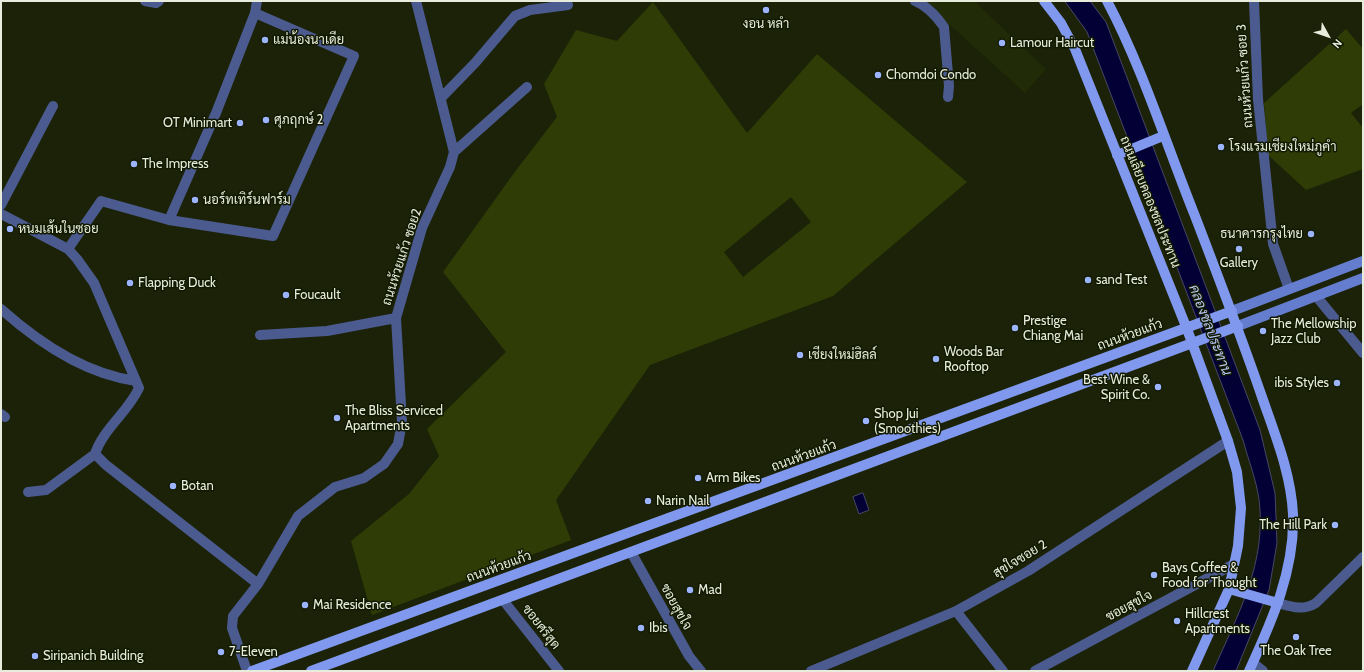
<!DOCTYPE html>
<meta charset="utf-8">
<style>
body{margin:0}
#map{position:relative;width:1364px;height:672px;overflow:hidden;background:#1b2207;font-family:Cabin,sans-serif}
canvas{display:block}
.frame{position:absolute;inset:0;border:2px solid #e7ecdc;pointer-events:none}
.north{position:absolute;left:1308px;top:16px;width:40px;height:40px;-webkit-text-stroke:3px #121901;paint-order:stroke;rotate:130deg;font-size:11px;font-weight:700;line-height:16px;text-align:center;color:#e7ecdc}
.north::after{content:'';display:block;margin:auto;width:14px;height:18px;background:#e7ecdc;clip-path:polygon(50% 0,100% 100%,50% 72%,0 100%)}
</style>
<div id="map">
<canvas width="1364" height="672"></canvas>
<div class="frame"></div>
<div class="north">N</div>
</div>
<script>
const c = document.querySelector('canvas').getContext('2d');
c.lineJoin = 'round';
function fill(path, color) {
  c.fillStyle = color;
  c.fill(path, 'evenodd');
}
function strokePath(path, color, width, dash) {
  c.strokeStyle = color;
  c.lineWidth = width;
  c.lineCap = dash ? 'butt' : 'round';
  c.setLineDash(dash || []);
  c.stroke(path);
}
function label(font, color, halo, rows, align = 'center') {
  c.font = font + ' Cabin,Sarabun,sans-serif';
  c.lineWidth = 3;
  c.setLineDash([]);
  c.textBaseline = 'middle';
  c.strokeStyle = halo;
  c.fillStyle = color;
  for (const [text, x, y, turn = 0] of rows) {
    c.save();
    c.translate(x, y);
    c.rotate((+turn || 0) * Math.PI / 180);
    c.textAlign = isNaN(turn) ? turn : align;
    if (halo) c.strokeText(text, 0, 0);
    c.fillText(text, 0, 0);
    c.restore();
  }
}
fill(new Path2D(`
 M 918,1 L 974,1 L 1046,69 L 1025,93 L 928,5 Z`), '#222b07');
fill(new Path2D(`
 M 653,2 L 747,133 L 817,54 L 967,182 L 833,296 L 650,365 L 556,500 L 571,540 L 372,615 L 351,541 L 409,494 L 439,456 L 427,429 L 506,352 L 443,272 L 514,173 L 557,117 L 544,84 L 576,30 L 617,41 ZM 791,197 L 811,222 L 743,277 L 724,252 Z
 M 1346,29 L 1363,49 L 1363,104 L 1351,113 L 1363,128 L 1363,169 L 1306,190 L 1268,155 L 1264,103 Z`), '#303c06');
const water = new Path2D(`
 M 1065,1 L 1090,1 L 1106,22 L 1260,430 L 1275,493 L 1277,543 L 1269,590 L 1236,671 L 1213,671 C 1238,614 1267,563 1259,499 C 1256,479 1248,459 1243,440 L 1087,32 Z
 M 863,493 L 869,510 L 859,514 L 853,497 Z`);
fill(water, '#030035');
strokePath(water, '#474767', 1);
strokePath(new Path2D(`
 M 145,1 L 156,3 L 159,1
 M 915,1 C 927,6 937,17 944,27 L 949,86 L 948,97
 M 1254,1 L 1258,99 L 1273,244 L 1289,289
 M 255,13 L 216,113 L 169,220 L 273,236 L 354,56 L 255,13 L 257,1
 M 441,98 L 475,63 L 515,16 L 530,10 L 568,5
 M 454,152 L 527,87
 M 1,205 L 53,106
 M 1,214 L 68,249 L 77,259 L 94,283 L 139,388 C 128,412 103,429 95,454 L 106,465 L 258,584
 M 68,249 L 101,201 L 169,220
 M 1316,296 L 1363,353
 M 1,309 C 39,343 85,374 136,381
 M 260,335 L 327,331 L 396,318
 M 1,414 L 5,417
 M 28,492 L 46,490 L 95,454
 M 631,552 L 689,656 L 701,671
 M 503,600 L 559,671
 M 1278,603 C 1292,607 1303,611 1316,603 L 1363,557
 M 956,611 L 1003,671
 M 1253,663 L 1263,671
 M 247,671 L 232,628 L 233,616 L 258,584 L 298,516 L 335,487 L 364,478 L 384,464 L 398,444 L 402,422 L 396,318 L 422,228 L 450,167 L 454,152 L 416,1
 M 811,671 L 956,611 L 1028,571 L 1228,441
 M 1035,671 L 1234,564`), '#4c5b8f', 10);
strokePath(new Path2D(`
 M 1232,311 L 1363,261
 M 1238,326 L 1363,278`), '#657dcf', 10);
strokePath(new Path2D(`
 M 1044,1 L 1061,23 L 1075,49 L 1187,329 L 1228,441 L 1237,472 L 1241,508 L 1238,546 L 1229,589 L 1192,671
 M 1107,1 C 1143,69 1166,144 1195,216 C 1218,276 1241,336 1262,397 C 1275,435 1291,473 1293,514 C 1295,570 1272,621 1249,671
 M 1117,155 L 1163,136
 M 1229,589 L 1278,603
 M 252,671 L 1232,311
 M 311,671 L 1238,326`), '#8099ee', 10);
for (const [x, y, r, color] of [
 [766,10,4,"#9cb4fd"],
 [265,40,4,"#9cb4fd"],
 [1002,43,4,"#9cb4fd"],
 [878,75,4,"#9cb4fd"],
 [266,120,4,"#9cb4fd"],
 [240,123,4,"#9cb4fd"],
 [1221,147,4,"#9cb4fd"],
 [134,164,4,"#9cb4fd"],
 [195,200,4,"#9cb4fd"],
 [10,229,4,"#9cb4fd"],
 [1311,234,4,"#9cb4fd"],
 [1239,249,4,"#9cb4fd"],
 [1088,280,4,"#9cb4fd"],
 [130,283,4,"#9cb4fd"],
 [286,295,4,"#9cb4fd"],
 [1015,328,4,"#9cb4fd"],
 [1263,331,4,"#9cb4fd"],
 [800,355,4,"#9cb4fd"],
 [936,359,4,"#9cb4fd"],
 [1337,383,4,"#9cb4fd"],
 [1158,387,4,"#9cb4fd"],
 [337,418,4,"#9cb4fd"],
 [866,421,4,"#9cb4fd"],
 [698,478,4,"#9cb4fd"],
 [173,486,4,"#9cb4fd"],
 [648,501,4,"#9cb4fd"],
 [1335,525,4,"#9cb4fd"],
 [1154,575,4,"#9cb4fd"],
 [690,590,4,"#9cb4fd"],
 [305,605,4,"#9cb4fd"],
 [1177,621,4,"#9cb4fd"],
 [641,628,4,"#9cb4fd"],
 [1296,637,4,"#9cb4fd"],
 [221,652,4,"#9cb4fd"],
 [35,656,4,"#9cb4fd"]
]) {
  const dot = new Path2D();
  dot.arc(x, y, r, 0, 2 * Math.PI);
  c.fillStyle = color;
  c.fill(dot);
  strokePath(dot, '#121901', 1.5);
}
label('13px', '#e7ecdc', '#121901', [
 ["งอน หลำ",766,24,"center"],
 ["แม่น้องนาเดีย",273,40],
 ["Lamour Haircut",1010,43],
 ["Chomdoi Condo",886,75],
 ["ศุภฤกษ์ 2",274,120],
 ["OT Minimart",232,123,"right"],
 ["โรงแรมเชียงใหม่ภูคำ",1229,147],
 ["The Impress",142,164],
 ["นอร์ทเทิร์นฟาร์ม",203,200],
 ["หนมเส้นในซอย",18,229],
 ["ธนาคารกรุงไทย",1303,234,"right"],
 ["Gallery",1239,263,"center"],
 ["sand Test",1096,280],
 ["Flapping Duck",138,283],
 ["Foucault",294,295],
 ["Prestige",1023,321],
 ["Chiang Mai",1023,336],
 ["The Mellowship",1271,324],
 ["Jazz Club",1271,339],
 ["Woods Bar",944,352],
 ["Rooftop",944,367],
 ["เชียงใหม่ฮิลล์",808,355],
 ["Best Wine &",1150,380,"right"],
 ["Spirit Co.",1150,395,"right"],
 ["ibis Styles",1329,383,"right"],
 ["The Bliss Serviced",345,411],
 ["Apartments",345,426],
 ["Shop Jui",874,414],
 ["(Smoothies)",874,429],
 ["Arm Bikes",706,478],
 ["Botan",181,486],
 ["Narin Nail",656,501],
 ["The Hill Park",1327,525,"right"],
 ["Bays Coffee &",1162,568],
 ["Food for Thought",1162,583],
 ["Mad",698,590],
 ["Mai Residence",313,605],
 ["Hillcrest",1185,614],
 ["Apartments",1185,629],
 ["Ibis",649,628],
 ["The Oak Tree",1296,651,"center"],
 ["7-Eleven",229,652],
 ["Siripanich Building",43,656]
], 'left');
label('13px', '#e7ecdc', '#121901', [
 ["ถนนห้วยแก้ว ซอย 3",1245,76,-94],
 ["ถนนเลียบคลองชลประทาน",1150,202,68],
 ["ถนนห้วยแก้ว ซอย2",402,257,-72],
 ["ถนนห้วยแก้ว",1130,335,-20],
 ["ถนนห้วยแก้ว",804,456,-20],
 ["สุขใจซอย 2",1020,559,-31],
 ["ถนนห้วยแก้ว",499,567,-20],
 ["ซอยสุขใจ",1129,606,-28],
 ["ซอยสุขใจ",676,607,61],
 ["ซอยศรีสุด",541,627,52]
]);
label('italic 14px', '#b8c7f2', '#121901', [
 ["คลองชลประทาน",1210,330,69]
]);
</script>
